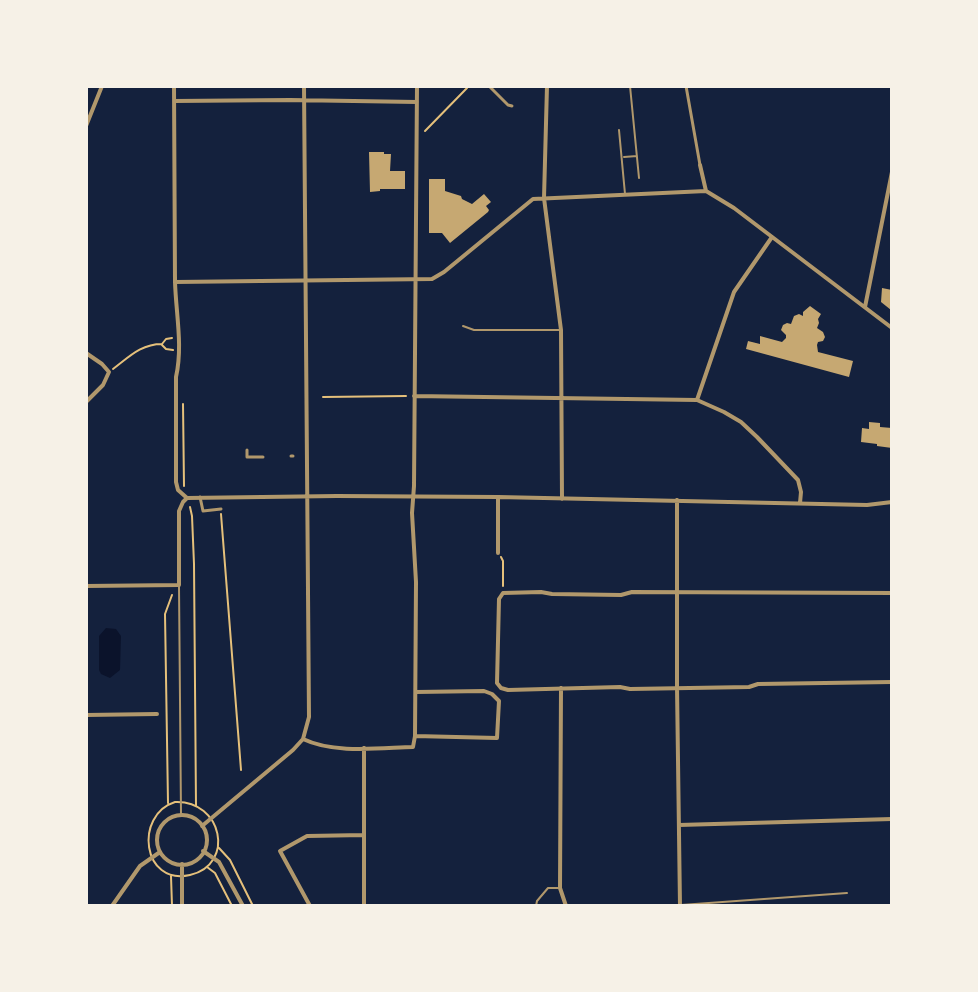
<!DOCTYPE html>
<style>
body{margin:0}
#map{position:relative;width:978px;height:992px;overflow:hidden;background:#14213d;font-family:Barlow,sans-serif}
canvas{display:block}
.frame{position:absolute;inset:0;border:88px solid #f6f1e7;pointer-events:none}
</style>
<div id="map">
<canvas width="978" height="992"></canvas>
<div class="frame"></div>
</div>
<script>
const c = document.querySelector('canvas').getContext('2d');
c.lineJoin = 'round';
function fill(path, color) {
  c.fillStyle = color;
  c.fill(path, 'evenodd');
}
function strokePath(path, color, width, dash) {
  c.strokeStyle = color;
  c.lineWidth = width;
  c.lineCap = dash ? 'butt' : 'round';
  c.setLineDash(dash || []);
  c.stroke(path);
}
fill(new Path2D(`
 M 106,628 L 116,629 L 121,636 L 120,670 L 110,678 L 101,674 L 99,670 L 99,636 Z`), '#0b132b');
fill(new Path2D(`
 M 369,152 L 384,152 L 384,154 L 391,154 L 390,171 L 405,171 L 405,189 L 380,189 L 380,191 L 370,192 Z
 M 429,179 L 445,179 L 445,191 L 461,196 L 462,199 L 472,204 L 484,194 L 491,202 L 486,206 L 489,210 L 488,212 L 450,243 L 442,233 L 429,233 Z
 M 882,288 L 892,290 L 891,310 L 881,302 Z
 M 810,306 L 821,314 L 818,319 L 819,323 L 817,328 L 823,332 L 825,337 L 823,341 L 818,342 L 817,345 L 818,352 L 853,361 L 849,377 L 746,349 L 748,341 L 760,344 L 760,336 L 782,342 L 786,338 L 786,335 L 781,330 L 783,325 L 787,323 L 791,324 L 794,316 L 799,314 L 803,316 L 803,312 Z
 M 869,422 L 880,423 L 880,427 L 892,428 L 892,448 L 877,446 L 877,444 L 861,442 L 862,428 L 869,429 Z`), '#c6a872');
strokePath(new Path2D(`
 M 425,131 L 467,88 L 464,86
 M 162,345 L 166,349 L 173,350
 M 113,369 C 129,357 141,344 162,344 L 166,339 L 172,338
 M 323,397 L 406,396
 M 183,404 L 184,486
 M 190,507 L 192,516 L 194,564 L 196,806
 M 221,514 L 241,770
 M 501,557 L 503,561 L 503,586
 M 175,802 C 222,800 236,864 190,875 C 142,886 134,815 175,802 Z
 M 168,803 L 165,614 L 172,595
 M 219,848 L 230,860 L 253,906
 M 207,867 L 215,873 L 232,906
 M 171,876 L 172,906`), '#e5c07b', 2);
strokePath(new Path2D(`
 M 630,86 L 639,178
 M 619,130 L 625,194
 M 624,157 L 637,156
 M 463,326 L 474,330 L 561,330
 M 179,586 L 181,815
 M 681,905 L 847,893
 M 536,906 L 537,901 L 548,888 L 559,888`), '#b1986c', 2);
strokePath(new Path2D(`
 M 489,86 L 508,105 L 512,106
 M 686,86 L 700,165
 M 247,450 L 247,457 L 263,457
 M 291,456 L 293,456
 M 200,497 L 203,511 L 221,509`), '#b1986c', 3);
strokePath(new Path2D(`
 M 174,86 L 175,282 C 176,314 183,346 176,377 L 176,482 L 178,490 L 187,498
 M 547,86 L 544,198 L 561,330 L 562,499
 M 174,101 L 290,100 L 417,102
 M 86,126 L 102,86
 M 700,165 L 706,191
 M 175,282 L 432,279 L 444,272 L 533,199 L 706,191 L 734,208 L 892,328
 M 865,307 L 892,172
 M 86,353 L 102,364 L 109,372 L 103,385 L 86,402
 M 414,396 L 697,400 L 724,412 L 741,422 L 757,437 L 798,480 L 801,492 L 800,503
 M 697,400 L 734,292 L 772,237
 M 498,497 L 498,553
 M 187,498 L 337,496 L 498,497 L 867,505 L 892,502
 M 677,500 L 677,687 L 680,906
 M 86,586 L 179,585 L 179,511 L 183,502 L 187,498
 M 892,593 L 632,592 L 621,595 L 552,594 L 541,592 L 503,593 L 499,599 L 497,683 L 501,688 L 508,690 L 620,687 L 630,689 L 749,687 L 758,684 L 892,682
 M 561,688 L 560,888 L 566,906
 M 86,715 L 157,714
 M 415,736 L 497,738 L 499,701 L 492,694 L 484,691 L 416,692
 M 303,739 C 334,754 379,748 413,747 L 415,736 L 416,582 L 412,513 L 414,486 L 417,86
 M157 840a25 25 0 1 1 50 0a25 25 0 1 1-50 0Z
 M 679,825 L 892,819
 M 202,826 L 293,750 L 303,739 L 309,717 L 304,86
 M 203,851 L 219,862 L 243,906
 M 112,906 L 140,866 L 160,852
 M 182,906 L 182,864
 M 310,906 L 280,851 L 307,836 L 364,835
 M 364,906 L 364,748`), '#b1986c', 4);
</script>
